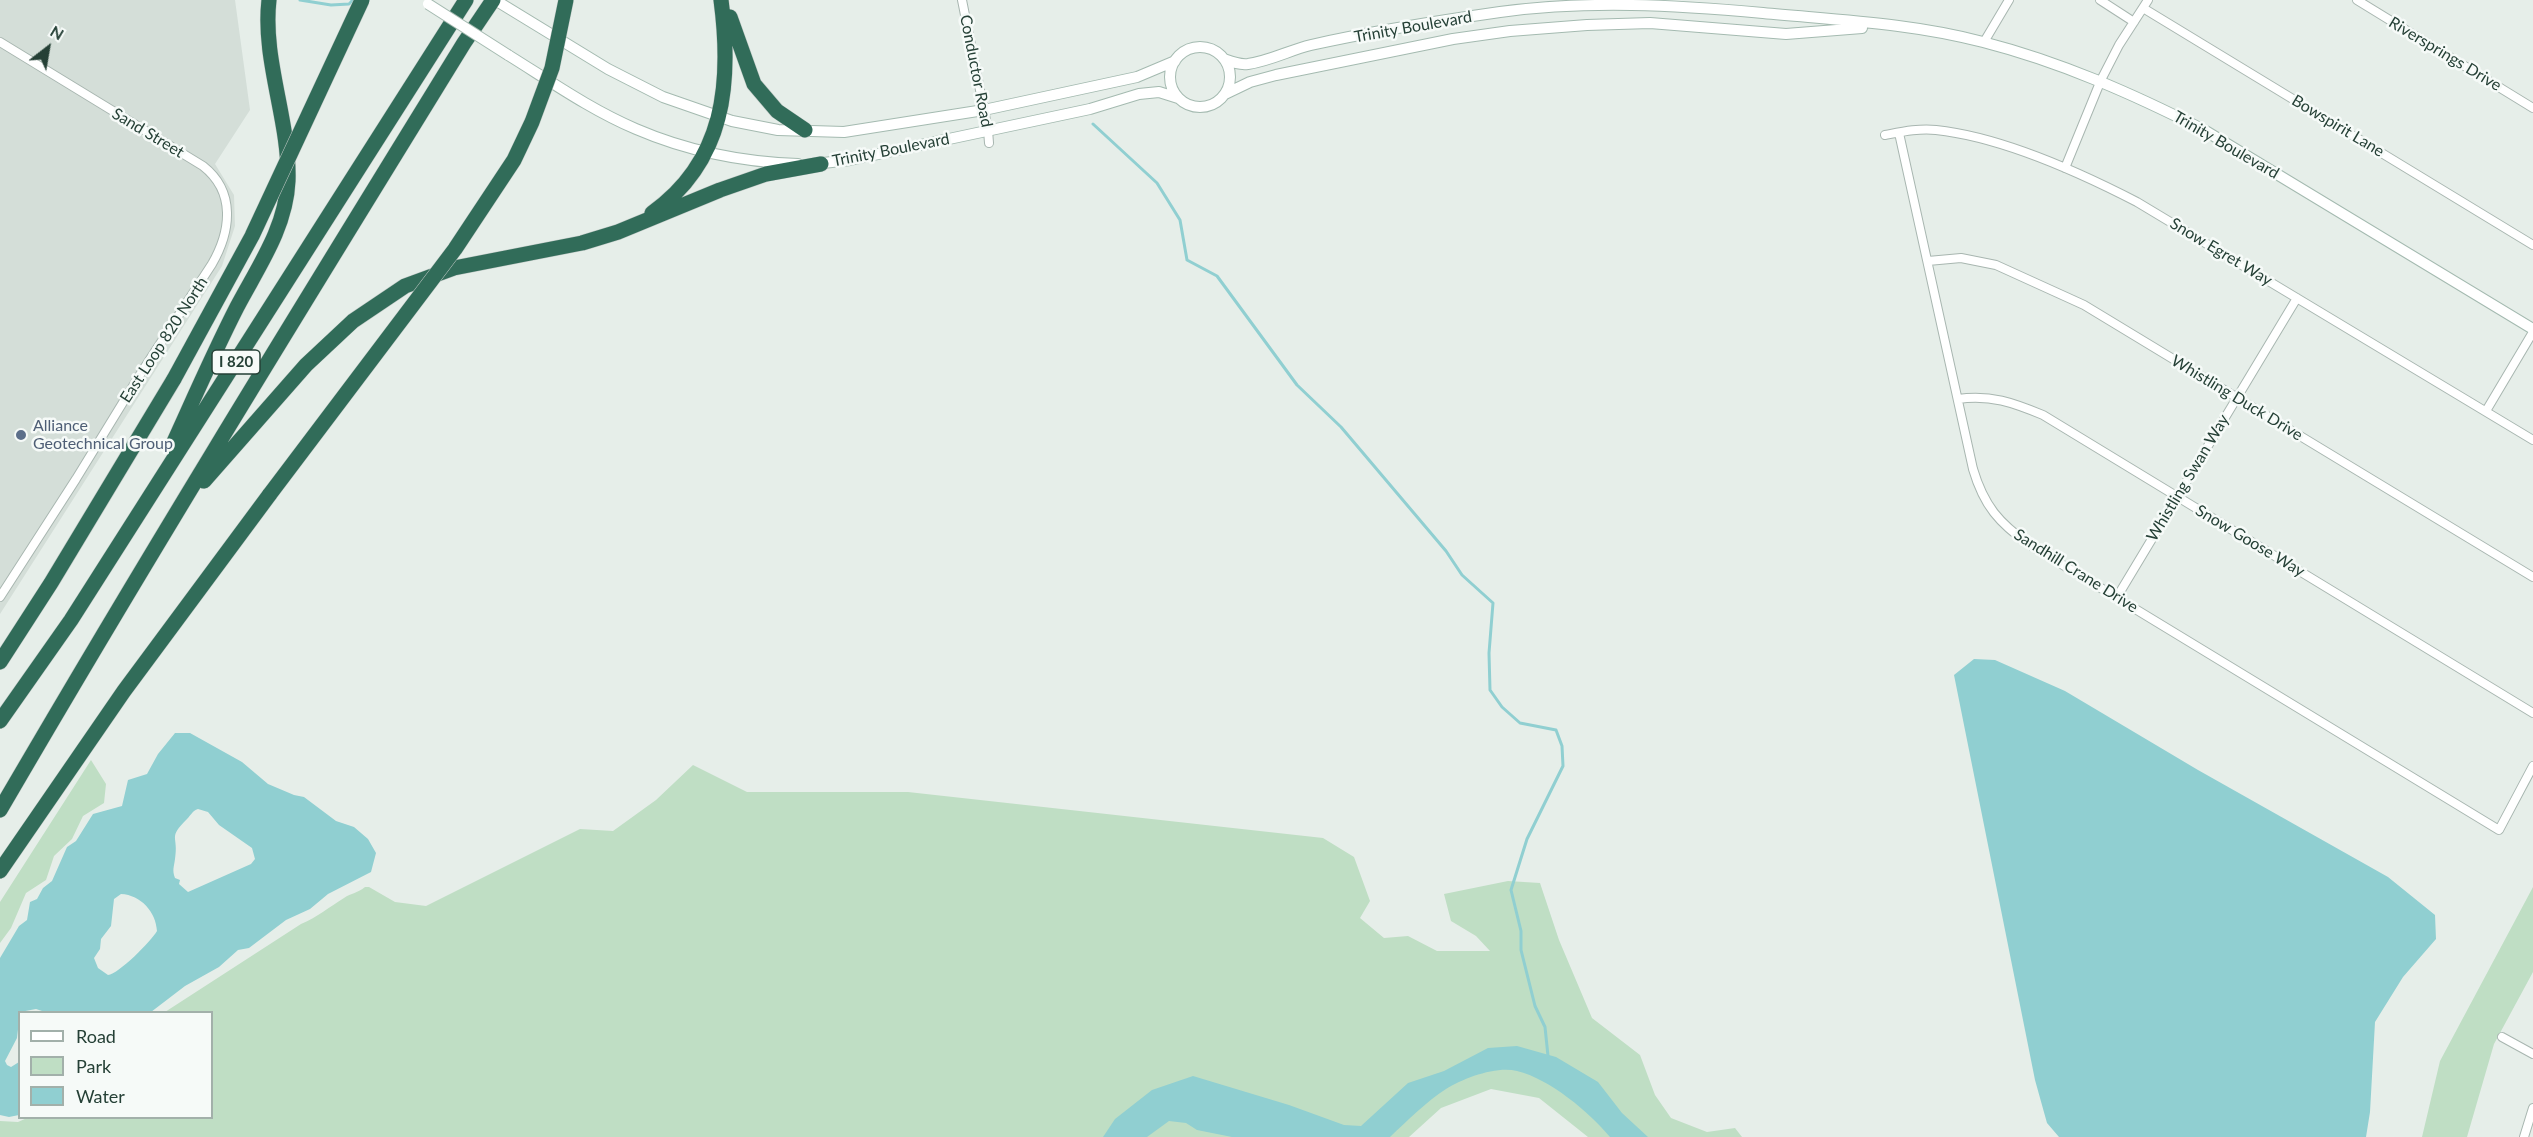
<!DOCTYPE html>
<style>
body{margin:0}
#map{position:relative;width:2533px;height:1137px;overflow:hidden;background:#e6eee9;font-family:Lato,sans-serif}
canvas{display:block}
.legend{position:absolute;left:18px;top:1011px;width:195px;height:108px;box-sizing:border-box;background:#f6faf8;border:2px solid #a2b0aa;margin:0;padding:8px 10px;list-style:none;font-size:18px;color:#254036}
.legend li{display:flex;align-items:center;gap:12px;height:30px}
.legend b{width:30px;border:2px solid #a2b0aa}
.north{position:absolute;left:18px;top:18px;width:60px;height:60px;-webkit-text-stroke:4px #f6faf8;paint-order:stroke;rotate:31deg;font-size:16px;font-weight:700;line-height:24px;text-align:center;color:#254036}
.north::after{content:'';display:block;margin:auto;width:21px;height:27px;background:#254036;clip-path:polygon(50% 0,100% 100%,50% 72%,0 100%)}
</style>
<div id="map">
<canvas width="2533" height="1137"></canvas>
<ul class="legend">
<li><b style="height:8px;background:#fff"></b>Road</li>
<li><b style="height:16px;background:#bfdec4"></b>Park</li>
<li><b style="height:16px;background:#90cfd1"></b>Water</li>
</ul>
<div class="north">N</div>
</div>
<script>
const c = document.querySelector('canvas').getContext('2d');
c.lineJoin = 'round';
function fill(path, color) {
  c.fillStyle = color;
  c.fill(path, 'evenodd');
}
function strokePath(path, color, width, dash) {
  c.strokeStyle = color;
  c.lineWidth = width;
  c.lineCap = dash ? 'butt' : 'round';
  c.setLineDash(dash || []);
  c.stroke(path);
}
function label(font, color, halo, rows, align = 'center') {
  c.font = font + ' Lato,sans-serif';
  c.lineWidth = 5;
  c.setLineDash([]);
  c.textBaseline = 'middle';
  c.strokeStyle = halo;
  c.fillStyle = color;
  for (const [text, x, y, turn = 0] of rows) {
    c.save();
    c.translate(x, y);
    c.rotate((+turn || 0) * Math.PI / 180);
    c.textAlign = isNaN(turn) ? turn : align;
    if (halo) c.strokeText(text, 0, 0);
    c.fillText(text, 0, 0);
    c.restore();
  }
}
fill(new Path2D(`
 M 0,0 L 235,0 L 250,110 L 215,164 L 234,195 L 235,226 L 222,266 L 0,614 Z`), '#d4ded8');
fill(new Path2D(`
 M 91,760 L 106,784 L 104,803 L 83,816 L 72,839 L 54,856 L 46,880 L 26,893 L 11,928 L 0,943 L 0,902 Z
 M 693,765 L 747,792 L 908,792 L 1323,838 L 1354,857 L 1370,901 L 1360,918 L 1384,938 L 1408,936 L 1437,951 L 1490,951 L 1476,936 L 1451,921 L 1444,894 L 1508,881 L 1540,883 L 1559,940 L 1592,1018 L 1640,1055 L 1655,1095 L 1671,1118 L 1707,1132 L 1735,1128 L 1742,1137 L 1588,1137 L 1539,1098 L 1491,1089 L 1441,1108 L 1409,1137 L 0,1137 L 0,1121 L 18,1122 L 27,1118 L 212,1118 L 212,1012 L 165,1012 L 301,924 C 318,917 329,907 344,898 C 351,893 358,893 365,887 L 369,887 L 395,902 L 426,906 L 580,829 L 613,831 L 656,800 Z
 M 2533,887 L 2533,972 L 2494,1044 L 2467,1137 L 2422,1137 L 2440,1061 Z`), '#bfdec4');
fill(new Path2D(`
 M 1974,659 L 1995,660 L 2065,691 L 2198,770 L 2388,877 L 2435,915 L 2436,939 L 2403,977 L 2375,1022 L 2370,1112 L 2366,1137 L 2059,1137 L 2047,1123 L 2035,1080 L 1954,675 Z
 M 175,733 L 190,733 L 242,762 L 268,784 L 294,795 L 304,797 L 336,821 L 354,827 L 368,839 L 376,853 L 371,872 L 328,894 L 310,909 L 286,920 L 249,948 L 238,950 L 219,967 L 185,986 L 151,1012 L 45,1012 L 36,1009 L 20,1012 L 17,1038 L 5,1061 L 7,1065 L 11,1067 L 19,1062 L 19,1115 L 9,1117 L 0,1115 L 0,958 L 19,926 L 27,920 L 30,902 L 37,899 L 43,888 L 52,881 L 67,847 L 76,841 L 93,814 L 122,806 L 128,780 L 147,774 L 158,754 ZM 198,809 L 208,812 L 219,825 L 252,848 L 255,859 L 251,864 L 188,892 L 179,884 L 180,880 L 175,878 C 172,870 174,867 175,859 C 179,835 167,839 187,819 C 192,814 192,811 198,809 ZM 121,894 C 141,895 156,912 157,931 C 151,941 119,974 108,975 L 98,968 L 94,958 L 100,949 L 101,939 L 111,926 L 114,899 Z
 M 1517,1046 L 1556,1057 L 1598,1082 L 1622,1113 L 1648,1137 L 1610,1137 C 1589,1112 1550,1079 1517,1071 C 1496,1066 1464,1078 1446,1089 C 1426,1102 1408,1120 1390,1137 L 1232,1137 L 1197,1130 L 1186,1123 L 1169,1121 L 1147,1137 L 1103,1137 L 1115,1119 L 1152,1090 L 1193,1076 L 1289,1105 L 1344,1125 L 1361,1126 L 1408,1083 L 1444,1071 L 1488,1048 Z`), '#90cfd1');
strokePath(new Path2D(`
 M 300,0 L 331,5 L 349,4 L 353,0
 M 1093,124 L 1157,183 L 1180,220 L 1187,260 L 1217,276 L 1297,385 L 1341,427 L 1446,551 L 1462,575 L 1493,603 L 1489,653 L 1490,690 L 1502,707 L 1520,723 L 1556,730 L 1562,746 L 1563,766 L 1527,839 L 1511,890 L 1521,931 L 1521,950 L 1535,1006 L 1545,1027 L 1548,1056`), '#90cfd1', 3);
const street = new Path2D(`
 M 962,0 L 988,130 L 989,143
 M 2100,0 L 2134,22
 M 2357,0 L 2533,108
 M 2143,8 L 2533,245
 M 0,42 L 203,166 C 236,192 231,231 212,264 L 141,373 L 76,479 L 0,597
 M 1984,42 L 2009,0
 M 1899,133 L 1973,469 C 1984,506 1999,523 2030,545 L 2499,830 L 2533,766
 M 1885,135 C 1901,132 1919,128 1936,130 C 2002,137 2077,171 2137,202 L 2533,440
 M 2065,168 L 2101,80 L 2119,45 L 2148,0
 M 1928,261 L 1961,258 L 1996,265 L 2084,305 L 2533,577
 M 1958,399 C 1990,394 2014,403 2043,415 L 2533,713
 M 2486,411 L 2533,332
 M 2117,597 L 2297,298
 M 2502,1037 L 2533,1054
 M 2524,1137 L 2533,1108`);
const secondary = new Path2D(`
 M 495,0 L 608,69 L 663,97 L 732,121 L 778,130 L 844,132 L 984,110 L 1137,77 L 1175,61
 M1170 77a30 30 0 1 1 60 0a30 30 0 1 1-60 0Z
 M 508,55 C 550,81 591,110 636,129 C 687,151 744,162 798,164
 M 1224,59 C 1232,62 1239,65 1248,64 C 1270,61 1290,50 1311,45 C 1373,31 1437,21 1500,12 C 1588,0 1675,5 1763,13 C 1836,20 1912,23 1983,42 C 2061,62 2133,94 2204,130 L 2533,329
 M 1225,94 L 1250,82 L 1276,75 L 1453,39 L 1510,31 L 1587,25 L 1650,23 L 1786,34 L 1862,28
 M 814,164 L 850,160 L 1090,109 L 1139,94 L 1159,92 L 1178,98`);
const highway = new Path2D(`
 M 730,17 L 754,84 L 777,111 L 805,130
 M 652,213 C 725,161 732,83 721,0
 M 173,444 C 194,398 214,352 237,307 C 258,267 286,228 288,181 C 290,121 262,60 269,0
 M 204,481 L 306,365 L 353,321 L 405,286 L 454,268 L 582,243 L 618,232 L 720,190 L 766,174 L 821,164
 M 0,662 L 51,583 L 174,379
 M 0,721 L 71,620 L 466,0
 M 0,810 C 150,552 307,298 464,43 L 493,0
 M 0,871 L 124,691 L 270,494`);
strokePath(street, '#a8b6b0', 10);
strokePath(secondary, '#a4bab0', 12);
strokePath(highway, '#c2cac7', 16);
strokePath(street, '#fff', 8);
strokePath(secondary, '#fff', 10);
strokePath(highway, '#316c59', 15);
const secondaryBridge = new Path2D(`
 M 428,4 L 508,55`);
const highwayBridge = new Path2D(`
 M 174,379 L 252,236 L 362,0
 M 270,494 L 455,249 L 514,160 L 532,122 L 552,68 L 566,0`);
strokePath(secondaryBridge, '#a4bab0', 12, []);
strokePath(highwayBridge, '#c2cac7', 16, []);
strokePath(secondaryBridge, '#fff', 10);
strokePath(highwayBridge, '#316c59', 15);
for (const [x, y, r, color] of [
 [21,435,6,"#5c6f8a"]
]) {
  const dot = new Path2D();
  dot.arc(x, y, r, 0, 2 * Math.PI);
  c.fillStyle = color;
  c.fill(dot);
  strokePath(dot, '#f6faf8', 2);
}
for (const [x, y, w] of [
 [236,362,48]
]) {
  const box = new Path2D();
  box.roundRect(x - w / 2, y - 12, w, 24, 4.5);
  c.fillStyle = '#f6faf8';
  c.fill(box);
  strokePath(box, '#254036', 1.5);
}
label('bold 15px', '#254036', null, [
 ["I 820",236,362]
]);
label('16px', '#254036', '#f6faf8', [
 ["Trinity Boulevard",1413,27,-10],
 ["Riversprings Drive",2445,54,31],
 ["Conductor Road",976,71,79],
 ["Bowspirit Lane",2338,126,31],
 ["Sand Street",148,133,31],
 ["Trinity Boulevard",2226,145,30],
 ["Trinity Boulevard",891,150,-11],
 ["Snow Egret Way",2221,252,31],
 ["East Loop 820 North",164,340,-57],
 ["Whistling Duck Drive",2237,398,31],
 ["Whistling Swan Way",2188,478,-59],
 ["Snow Goose Way",2250,541,31],
 ["Sandhill Crane Drive",2076,571,32]
]);
label('16px', '#4e5e75', '#f6faf8', [
 ["Alliance",33,426],
 ["Geotechnical Group",33,444]
], 'left');
</script>
